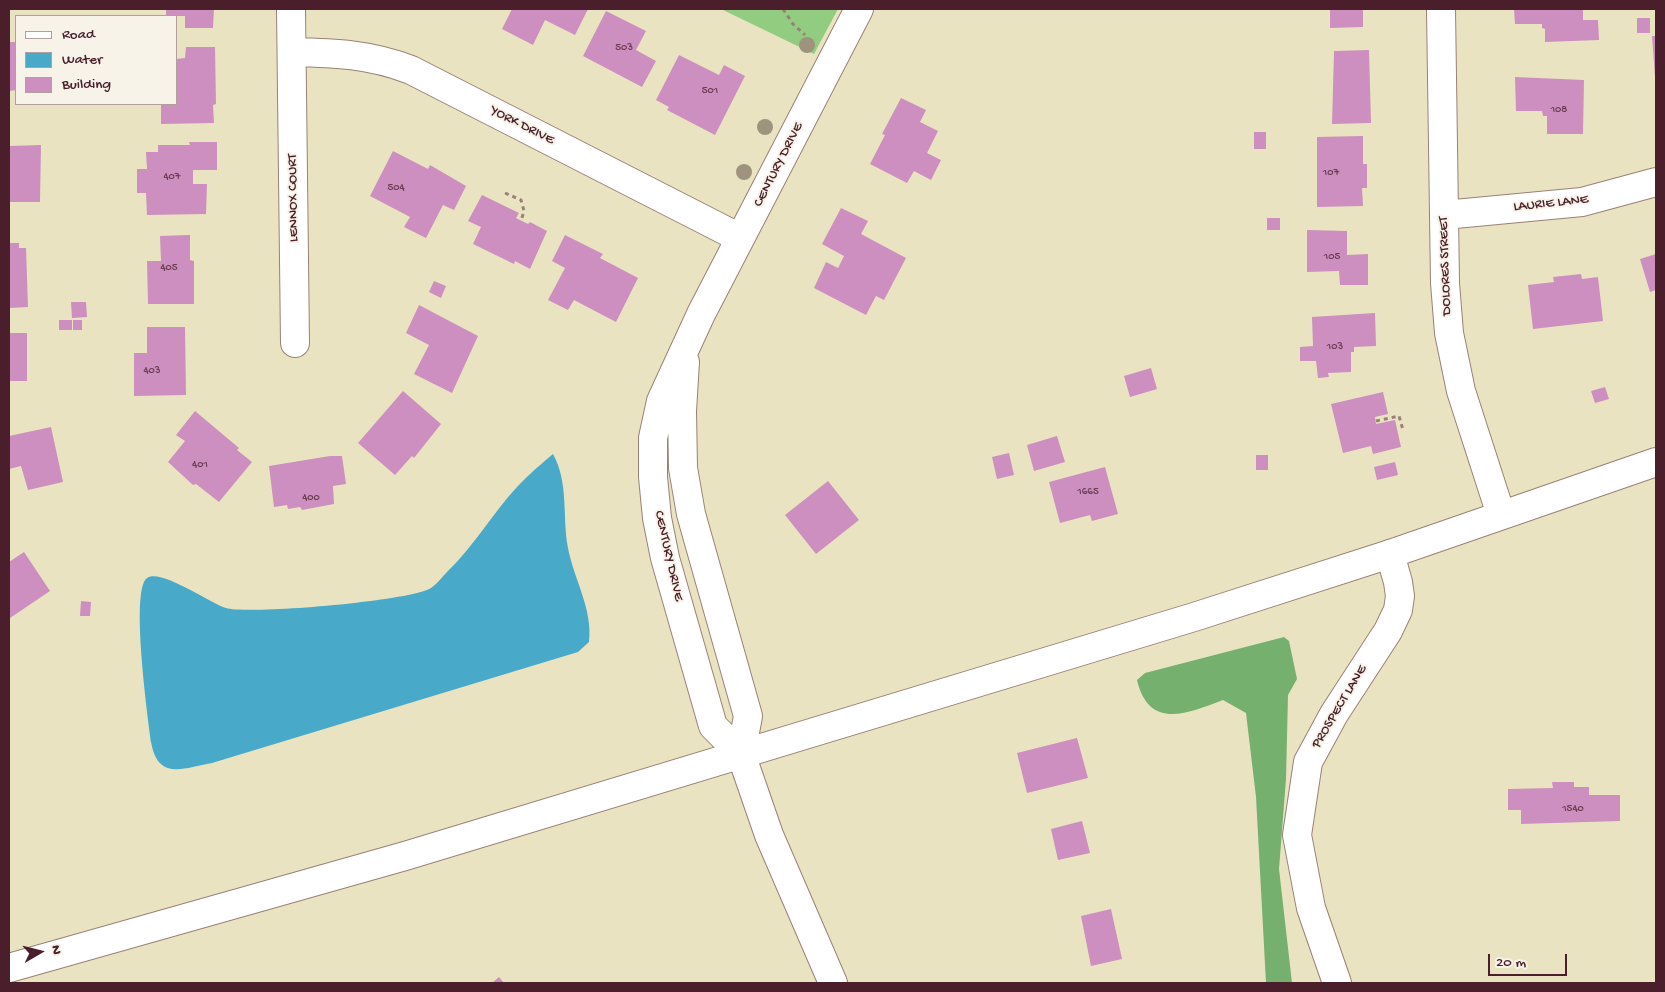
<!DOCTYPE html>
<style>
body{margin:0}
#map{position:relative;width:1665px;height:992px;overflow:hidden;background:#eae3c2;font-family:"Gochi Hand",sans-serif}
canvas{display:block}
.frame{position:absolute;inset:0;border:10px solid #4a1f2b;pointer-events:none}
.legend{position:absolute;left:15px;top:15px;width:162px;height:90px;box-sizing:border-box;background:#f7f3e8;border:1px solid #b29e9c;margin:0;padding:6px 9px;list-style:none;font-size:15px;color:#4a1f2b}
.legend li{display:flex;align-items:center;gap:10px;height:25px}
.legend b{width:25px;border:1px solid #b29e9c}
.north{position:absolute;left:15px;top:927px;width:50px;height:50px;-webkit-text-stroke:4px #f7f3e8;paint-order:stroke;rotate:82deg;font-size:14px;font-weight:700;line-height:20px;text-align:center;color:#4a1f2b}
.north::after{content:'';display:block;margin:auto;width:18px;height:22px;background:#4a1f2b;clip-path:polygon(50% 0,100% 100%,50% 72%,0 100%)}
.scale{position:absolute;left:1488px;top:954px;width:79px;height:22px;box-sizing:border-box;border:2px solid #4a1f2b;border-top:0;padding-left:6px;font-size:15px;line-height:18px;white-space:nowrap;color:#4a1f2b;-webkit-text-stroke:4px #f7f3e8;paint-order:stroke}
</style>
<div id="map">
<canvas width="1665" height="992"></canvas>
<div class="frame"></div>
<ul class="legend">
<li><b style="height:6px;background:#fff"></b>Road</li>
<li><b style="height:14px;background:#48aac8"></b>Water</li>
<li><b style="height:14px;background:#cc8fbf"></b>Building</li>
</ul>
<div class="north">N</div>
<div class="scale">20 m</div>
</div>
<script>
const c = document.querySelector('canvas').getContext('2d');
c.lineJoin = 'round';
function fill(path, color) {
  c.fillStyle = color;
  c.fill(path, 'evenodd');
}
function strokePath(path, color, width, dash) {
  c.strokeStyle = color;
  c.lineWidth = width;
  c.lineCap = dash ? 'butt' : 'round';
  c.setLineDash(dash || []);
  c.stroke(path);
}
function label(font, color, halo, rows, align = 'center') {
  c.font = font + ' "Gochi Hand",sans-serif';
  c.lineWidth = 4;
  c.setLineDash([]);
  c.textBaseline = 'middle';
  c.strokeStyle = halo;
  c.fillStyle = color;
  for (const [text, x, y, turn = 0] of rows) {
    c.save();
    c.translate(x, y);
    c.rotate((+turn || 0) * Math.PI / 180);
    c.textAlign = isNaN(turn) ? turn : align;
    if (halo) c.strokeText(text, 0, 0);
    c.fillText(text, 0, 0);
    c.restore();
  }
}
fill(new Path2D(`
 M 721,9 L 838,9 L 814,54 Z`), '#92cc80');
fill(new Path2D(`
 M 1284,637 L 1289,641 L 1297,679 L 1288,695 L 1286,779 L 1279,869 L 1292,983 L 1266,983 L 1256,797 L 1246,713 L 1223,700 C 1188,713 1149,731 1137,680 L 1145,673 Z`), '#75b06e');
fill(new Path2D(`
 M 553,454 C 569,483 562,516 568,548 C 574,580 593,609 589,642 L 578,652 L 212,763 C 181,769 158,780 151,742 C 148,718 130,590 147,578 C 160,568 210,603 226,608 C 249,615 411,601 431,588 C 437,584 442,577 447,572 C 474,546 492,514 517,487 C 528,475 541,464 553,454 Z`), '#48aac8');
fill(new Path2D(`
 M 166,9 L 214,9 L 213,28 L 185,28 L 185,16 L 166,16 Z
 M 512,9 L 588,9 L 575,35 L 545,20 L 533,45 L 502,29 Z
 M 1330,9 L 1363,9 L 1363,27 L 1330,28 Z
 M 1514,9 L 1583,9 L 1583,20 L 1598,20 L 1599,40 L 1545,42 L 1545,29 L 1542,28 L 1542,24 L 1515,24 Z
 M 606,11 L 646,31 L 636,50 L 656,61 L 642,87 L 583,56 Z
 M 1637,18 L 1650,18 L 1650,33 L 1637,33 Z
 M 1652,36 L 1656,36 L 1656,77 L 1655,77 Z
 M 9,42 L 16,42 L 16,90 L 9,91 Z
 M 186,47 L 215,47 L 216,104 L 213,105 L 214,123 L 161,124 L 161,104 L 176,104 L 176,59 L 185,58 Z
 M 1369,50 L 1371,123 L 1332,124 L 1334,51 Z
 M 679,55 L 719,75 L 724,65 L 745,76 L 715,135 L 667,110 L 669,107 L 656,100 Z
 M 1515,77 L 1584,80 L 1583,134 L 1547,134 L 1547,116 L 1543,116 L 1542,111 L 1516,111 Z
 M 901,98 L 926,110 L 920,122 L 938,131 L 927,153 L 941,160 L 931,180 L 914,171 L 907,183 L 870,164 L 885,135 L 882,134 Z
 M 1254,132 L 1266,132 L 1266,149 L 1254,149 Z
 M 1363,136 L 1363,164 L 1367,164 L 1367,188 L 1362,188 L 1363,206 L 1317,207 L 1317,137 Z
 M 189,142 L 217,142 L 217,170 L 193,170 L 193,184 L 207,184 L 206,214 L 147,215 L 146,193 L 137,193 L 137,169 L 147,169 L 146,152 L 158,152 L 158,145 L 190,145 Z
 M 41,145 L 40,202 L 9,202 L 9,146 Z
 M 393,151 L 428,169 L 430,165 L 466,186 L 454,210 L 443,205 L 426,238 L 404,227 L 410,217 L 370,196 Z
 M 482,195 L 519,213 L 516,218 L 528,224 L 530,222 L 547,231 L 530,269 L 515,261 L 514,264 L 473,244 L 481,227 L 468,221 Z
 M 841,208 L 868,221 L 861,234 L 906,258 L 884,300 L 876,296 L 866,315 L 814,288 L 826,262 L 838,268 L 844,256 L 822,244 Z
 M 1267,218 L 1280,218 L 1280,230 L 1267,230 Z
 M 1307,230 L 1347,231 L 1347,255 L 1368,254 L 1368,285 L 1340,285 L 1339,271 L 1307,272 Z
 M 190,235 L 190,260 L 194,261 L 194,304 L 148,304 L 147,261 L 161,261 L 160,236 Z
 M 565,235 L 603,254 L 600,258 L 638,278 L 616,322 L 574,300 L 568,310 L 548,300 L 565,268 L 552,261 Z
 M 9,243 L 19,243 L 19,248 L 26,248 L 28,307 L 9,308 Z
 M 1656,254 L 1656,290 L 1650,292 L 1640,259 Z
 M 1581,274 L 1582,279 L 1598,277 L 1603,321 L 1533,329 L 1528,285 L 1554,282 L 1553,277 Z
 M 434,281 L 446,286 L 441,298 L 429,292 Z
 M 71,302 L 86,302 L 87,317 L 72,318 Z
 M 419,305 L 478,336 L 452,393 L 414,374 L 429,345 L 406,333 Z
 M 1375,313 L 1376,346 L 1354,347 L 1354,352 L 1351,352 L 1351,372 L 1328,373 L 1329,377 L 1318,378 L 1316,361 L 1300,361 L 1300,347 L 1313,346 L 1312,317 Z
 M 59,320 L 72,320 L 72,330 L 59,330 Z
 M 73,320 L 82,320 L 82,330 L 73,330 Z
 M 147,327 L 185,327 L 186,395 L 134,396 L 134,353 L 147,353 Z
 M 9,333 L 27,333 L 27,381 L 9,381 Z
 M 1151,368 L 1157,389 L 1130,397 L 1124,376 Z
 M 1605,387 L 1609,399 L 1595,403 L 1591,391 Z
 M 403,391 L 441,424 L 414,458 L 412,456 L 395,475 L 358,443 Z
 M 1383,392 L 1388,414 L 1375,417 L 1376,424 L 1395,420 L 1401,447 L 1373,454 L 1371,446 L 1343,453 L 1331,404 Z
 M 195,411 L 239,448 L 237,450 L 252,462 L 219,502 L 196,484 L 193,485 L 168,462 L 185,441 L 176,435 Z
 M 51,427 L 63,482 L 28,490 L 21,466 L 9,469 L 9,436 Z
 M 1057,436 L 1065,462 L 1034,471 L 1027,445 Z
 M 1009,453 L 1014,475 L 997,479 L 992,457 Z
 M 1256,455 L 1268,455 L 1268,470 L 1256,470 Z
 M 330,456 L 342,456 L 346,484 L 333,486 L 334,504 L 302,510 L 300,507 L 288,509 L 287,505 L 274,507 L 269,466 Z
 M 1395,462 L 1398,475 L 1377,480 L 1374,467 Z
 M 1105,467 L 1118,514 L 1092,521 L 1090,515 L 1060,523 L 1049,482 Z
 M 828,481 L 859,520 L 816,554 L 785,515 Z
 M 24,552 L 50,591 L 10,618 L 9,562 Z
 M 81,601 L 91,602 L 90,616 L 80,616 Z
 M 1077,738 L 1088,778 L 1027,793 L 1017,753 Z
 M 1552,782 L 1574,782 L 1574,787 L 1589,787 L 1589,795 L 1620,795 L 1620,821 L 1521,824 L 1521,810 L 1508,810 L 1508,789 L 1553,788 Z
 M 1082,821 L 1090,853 L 1058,860 L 1051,829 Z
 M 1111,909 L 1122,959 L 1091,966 L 1081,916 Z
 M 499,977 L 504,983 L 492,983 Z`), '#cc8fbf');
const minor = new Path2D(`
 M 291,9 L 295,343
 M 1441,9 L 1445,283 L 1449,333 L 1461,391 L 1501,515
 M 292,52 C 335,53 370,54 411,70 L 740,238
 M 1444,215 L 1582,202 L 1656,182
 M 685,362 L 682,411 L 683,468 L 691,514 L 748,716 L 741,754
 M 833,983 L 769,835 L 741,754 L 713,726 L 665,558 L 657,518 L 653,477 L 653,438 L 661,401 L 701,314 L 859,9
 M 1337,983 L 1311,908 L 1297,835 L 1308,762 L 1334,714 L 1388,631 L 1398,610 L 1400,596 L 1398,582 L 1390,554`);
const major = new Path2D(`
 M 9,968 L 405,856 L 1194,617 L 1390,554 L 1656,462`);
strokePath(minor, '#9a8176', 30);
strokePath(major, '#9a8176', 30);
strokePath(new Path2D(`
 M 783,9 L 793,24 L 805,35
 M 505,193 L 521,200 L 524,211 L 521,221
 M 1376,421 L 1399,416 L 1403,430`), '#9a8176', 3, [4, 4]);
strokePath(minor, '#fff', 28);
strokePath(major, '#fff', 28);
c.fillStyle = '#9e947d';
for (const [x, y] of [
 [807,45],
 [765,127],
 [744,172]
]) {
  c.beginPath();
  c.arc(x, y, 8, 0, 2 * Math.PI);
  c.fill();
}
label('11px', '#6a3b50', null, [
 ["503",624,48],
 ["501",710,91],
 ["108",1559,110],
 ["107",1331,173],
 ["407",172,177],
 ["504",396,188],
 ["105",1332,257],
 ["405",169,268],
 ["103",1335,347],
 ["403",152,371],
 ["401",200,465],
 ["1665",1088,492],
 ["400",311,498],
 ["1540",1573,809]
]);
label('14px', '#4a1f2b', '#f7f3e8', [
 ["YORK DRIVE",522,126,27],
 ["CENTURY DRIVE",779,165,-63],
 ["LENNOX COURT",294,198,-91],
 ["LAURIE LANE",1551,204,-6],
 ["DOLORES STREET",1446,266,-92],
 ["CENTURY DRIVE",668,556,77],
 ["PROSPECT LANE",1340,707,-59]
]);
</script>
